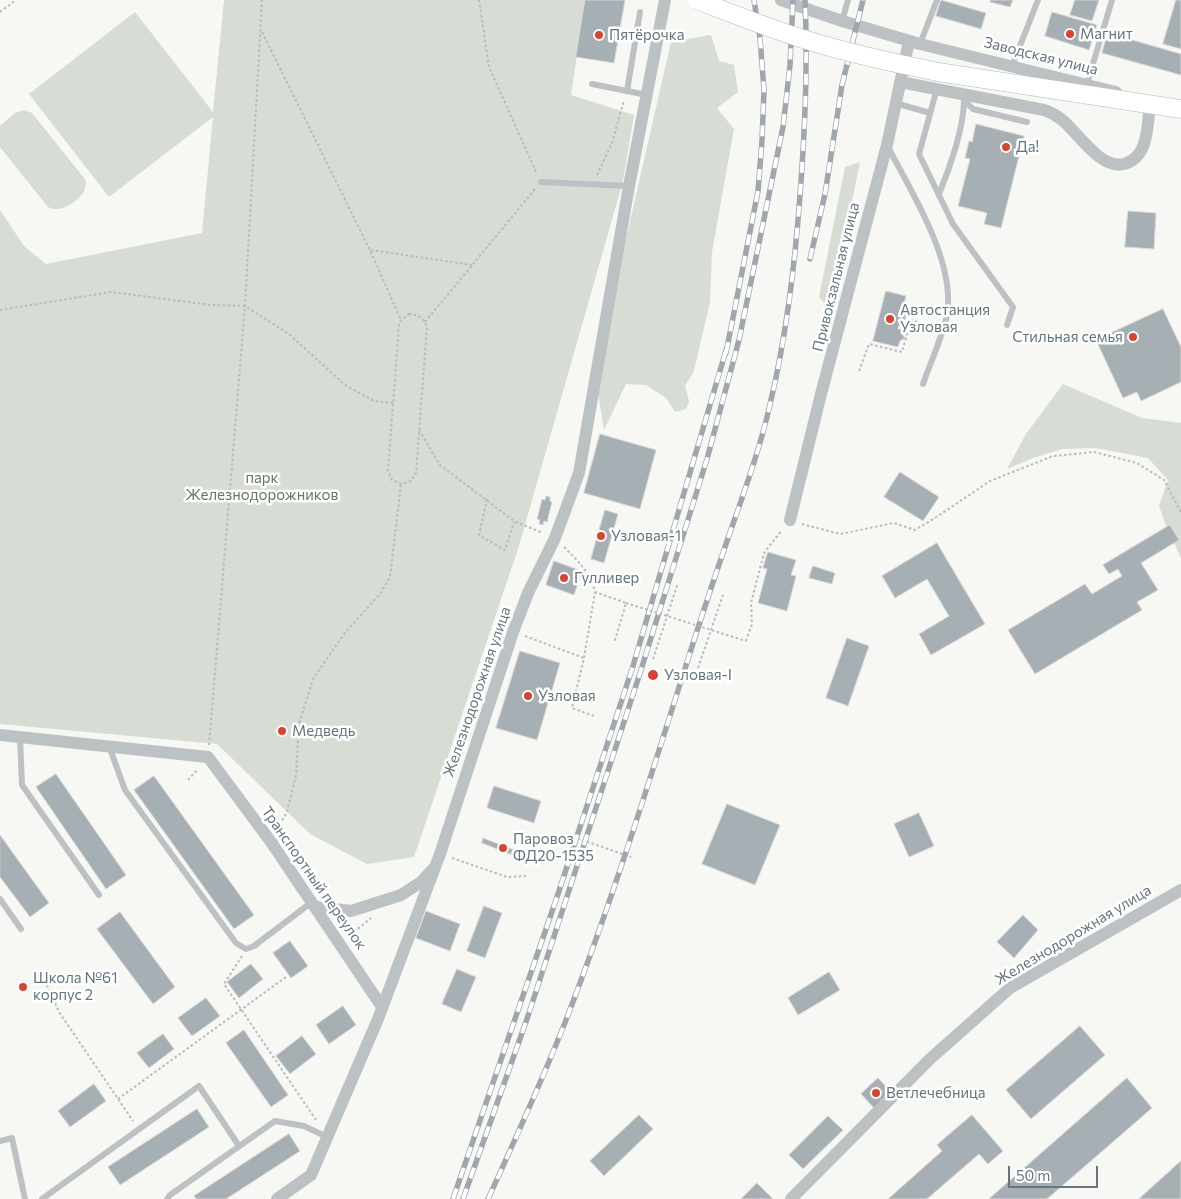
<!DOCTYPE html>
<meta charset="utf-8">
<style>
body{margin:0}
#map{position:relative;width:1181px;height:1199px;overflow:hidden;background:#f7f7f4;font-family:Commissioner,sans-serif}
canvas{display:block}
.scale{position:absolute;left:1008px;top:1166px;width:90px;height:22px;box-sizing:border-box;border:2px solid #63767e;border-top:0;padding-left:6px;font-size:15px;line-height:18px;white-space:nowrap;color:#63767e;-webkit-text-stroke:4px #fff;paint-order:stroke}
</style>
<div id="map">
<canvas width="1181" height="1199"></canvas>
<div class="scale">50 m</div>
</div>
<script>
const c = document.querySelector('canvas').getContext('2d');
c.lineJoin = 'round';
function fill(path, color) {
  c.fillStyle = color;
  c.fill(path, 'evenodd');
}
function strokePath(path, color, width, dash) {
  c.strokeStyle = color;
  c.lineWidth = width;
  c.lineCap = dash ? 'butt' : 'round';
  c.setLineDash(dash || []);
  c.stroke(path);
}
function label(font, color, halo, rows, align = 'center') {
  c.font = font + ' Commissioner,sans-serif';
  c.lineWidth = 5;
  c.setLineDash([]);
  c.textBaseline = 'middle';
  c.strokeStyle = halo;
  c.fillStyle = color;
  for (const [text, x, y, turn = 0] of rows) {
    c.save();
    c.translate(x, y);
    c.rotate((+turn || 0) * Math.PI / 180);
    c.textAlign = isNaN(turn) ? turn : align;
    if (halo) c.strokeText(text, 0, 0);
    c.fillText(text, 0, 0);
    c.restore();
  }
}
fill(new Path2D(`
 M 224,0 L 585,0 L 571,95 L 634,115 L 623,181 L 519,546 L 414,857 L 367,864 L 310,834 L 217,744 L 0,724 L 0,210 L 24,246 L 46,264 L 202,233 L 213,117 L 109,197 L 29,94 L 135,12 L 213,112 Z
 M 711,35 L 719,61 L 734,65 L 738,92 L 717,108 L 734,129 L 712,252 L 710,302 L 694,371 L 685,386 L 689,401 L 686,409 L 675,412 L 666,398 L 646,385 L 626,384 L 604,430 L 595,374 L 671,42 Z
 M 24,110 L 32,113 L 84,178 L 86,183 L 84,192 C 76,202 61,214 48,207 L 0,147 L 0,126 L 15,113 Z
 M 860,162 L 834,290 L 828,306 L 819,297 L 845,167 Z
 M 1063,384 L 1142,418 L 1181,423 L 1181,558 L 1166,526 L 1159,506 L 1168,480 L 1148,458 L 1095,448 L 1062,449 L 1033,458 L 1007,469 L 1026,434 Z`), '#d7dcd4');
const building = new Path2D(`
 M 585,0 L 625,0 L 614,63 L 576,57 Z
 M 941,0 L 986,13 L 981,29 L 936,16 Z
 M 991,0 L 1013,0 L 1010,7 L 990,2 Z
 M 1075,0 L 1099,0 L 1092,21 L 1070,15 Z
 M 1176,0 L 1181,0 L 1181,49 L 1163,44 Z
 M 1052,12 L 1097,25 L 1089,50 L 1045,36 Z
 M 1108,33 L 1181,54 L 1181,75 L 1102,53 Z
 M 976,124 L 1024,136 L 1001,228 L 984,224 L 987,213 L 958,206 L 970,159 L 965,158 L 969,141 L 972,142 Z
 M 1128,211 L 1156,213 L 1154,249 L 1125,247 Z
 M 886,291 L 906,296 L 902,312 L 906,313 L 905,320 L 901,318 L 898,329 L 903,330 L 902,334 L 905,338 L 900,341 L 898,347 L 873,341 Z
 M 1163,309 L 1181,347 L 1181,382 L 1141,401 L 1137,392 L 1123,398 L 1096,340 Z
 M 600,434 L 656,450 L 640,509 L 584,493 Z
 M 900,472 L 939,497 L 923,521 L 884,497 Z
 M 546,496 L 550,497 L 550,501 L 552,502 L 547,522 L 544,521 L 543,525 L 539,524 L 540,520 L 537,519 L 542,499 L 545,500 Z
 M 605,510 L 618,514 L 604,563 L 591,559 Z
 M 1170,525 L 1179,540 L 1141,563 L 1158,590 L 1137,602 L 1142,610 L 1035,674 L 1008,630 L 1085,584 L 1092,594 L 1122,576 L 1118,569 L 1109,574 L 1103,565 Z
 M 937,543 L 985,624 L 931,655 L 919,634 L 949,616 L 927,579 L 895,598 L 882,576 Z
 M 768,552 L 796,560 L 791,575 L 796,576 L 787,611 L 758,603 L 767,569 L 763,568 Z
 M 554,561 L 582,571 L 574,595 L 546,585 Z
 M 813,566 L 835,573 L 832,584 L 809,578 Z
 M 847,638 L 869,646 L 848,706 L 826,698 Z
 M 520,651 L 560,663 L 537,740 L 496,728 Z
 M 56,774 L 126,875 L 106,889 L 36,787 Z
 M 154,776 L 254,915 L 234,929 L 134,790 Z
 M 494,786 L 541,801 L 534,823 L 487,808 Z
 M 727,804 L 780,825 L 755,885 L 702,864 Z
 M 919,813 L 934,846 L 909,857 L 894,824 Z
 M 0,835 L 49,903 L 30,917 L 0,877 Z
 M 483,838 L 524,854 L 522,859 L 482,843 Z
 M 484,906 L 502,913 L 485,958 L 467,951 Z
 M 426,911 L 460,924 L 450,951 L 416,938 Z
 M 120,912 L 175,987 L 153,1004 L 97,929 Z
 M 1023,915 L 1038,930 L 1014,958 L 997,942 Z
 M 290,941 L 308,966 L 291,978 L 273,953 Z
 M 251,964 L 263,979 L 239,998 L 227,982 Z
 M 457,969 L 476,977 L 461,1012 L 442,1004 Z
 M 829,972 L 840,990 L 798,1015 L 788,998 Z
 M 206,998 L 220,1016 L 192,1036 L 178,1018 Z
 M 343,1006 L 356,1025 L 329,1044 L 316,1025 Z
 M 1080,1026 L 1105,1055 L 1031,1119 L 1006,1090 Z
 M 244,1030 L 288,1095 L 271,1107 L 226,1043 Z
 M 163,1034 L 174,1049 L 149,1068 L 137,1053 Z
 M 302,1036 L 316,1054 L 290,1074 L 276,1056 Z
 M 878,1078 L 891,1092 L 874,1108 L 861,1094 Z
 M 1127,1078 L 1152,1108 L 1047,1199 L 989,1199 Z
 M 94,1084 L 106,1101 L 70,1127 L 58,1111 Z
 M 197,1109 L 209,1127 L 120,1185 L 108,1167 Z
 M 639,1115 L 653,1129 L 604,1176 L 590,1161 Z
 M 972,1115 L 1003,1151 L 988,1164 L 979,1154 L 927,1199 L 888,1199 L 942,1151 L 937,1145 Z
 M 828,1116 L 843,1130 L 803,1169 L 789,1155 Z
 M 289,1134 L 300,1151 L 226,1199 L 196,1199 L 194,1196 Z
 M 1181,1161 L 1181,1199 L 1139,1199 Z
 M 757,1183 L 773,1199 L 741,1199 Z`);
fill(building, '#a5afb4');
strokePath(building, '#d9d8d7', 1);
const secondary = new Path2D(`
 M 938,72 L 1181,109`);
strokePath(secondary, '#b1b8bb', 19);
strokePath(new Path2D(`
 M 479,0 L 489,67 L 537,174
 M 0,12 L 16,0
 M 262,32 L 370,250 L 401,320
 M 597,175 L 612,143 L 624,100
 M 371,250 L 472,265
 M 0,310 L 111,292 L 211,305 L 245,306 L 289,334 L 345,385 L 374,401 L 393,403
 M 409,314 L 413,314 L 422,318 L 427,326 L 416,473 L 411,481 L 401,484 L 392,480 L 388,471 L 399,325 L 401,320 Z
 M 425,322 L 536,188
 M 859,371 L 869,344 L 902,352 L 911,320 L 934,328
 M 419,430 L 440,465 L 514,521 L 543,533
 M 487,499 L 479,535 L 505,550 L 514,522
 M 802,524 L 840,534 L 894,523 L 915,530 L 935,518 L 990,481 L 1053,456 L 1094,452 L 1137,463 L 1164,480 L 1181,512
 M 564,547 C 578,561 590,572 595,592 L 626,603 L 615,640 L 618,641
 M 525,636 L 584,658
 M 746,641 L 752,624 L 751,603 L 764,553 L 782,530
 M 653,659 L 678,583
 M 698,668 L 723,595
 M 594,716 L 572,708 L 584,658 L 595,592
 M 209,745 L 245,306 L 262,0
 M 188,780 L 198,769
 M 277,829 L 287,812 L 296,775 L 299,724 L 313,679 L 344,634 L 380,594 L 390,577 L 401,484
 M 568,835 L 631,857
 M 452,858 L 507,877 L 526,876
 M 350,935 L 371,918
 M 242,956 L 224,984 L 316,1120
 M 47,985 L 59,1012 L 133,1121
 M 118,1099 L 286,977`), '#b7bbbd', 2, [2.5, 2.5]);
strokePath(new Path2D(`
 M 842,21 L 848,0
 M 920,44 L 937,0
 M 1012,66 L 1038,0
 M 592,84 L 647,95
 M 1087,84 L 1112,0
 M 627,91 L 640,12
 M 939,92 L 936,92 L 919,154 L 953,224 L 1013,307 L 1007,325
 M 964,100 L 973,109 L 1027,122
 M 895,103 L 930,113
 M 888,147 C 912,193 956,262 947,315 C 942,338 931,361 923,384
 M 541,182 L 629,186
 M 939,194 C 950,168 964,127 964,100
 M 20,738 L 22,785 L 99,895
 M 109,746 L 125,790 L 236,943 L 246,949 L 254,946 L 312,902
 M 0,899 L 21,929
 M 0,1141 L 12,1138 L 25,1199
 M 42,1199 L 199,1086 L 239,1146
 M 167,1199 L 170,1195 L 275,1121 L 304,1126 L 327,1137`), '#bcc2c4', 6);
strokePath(new Path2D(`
 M 781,0 L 842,21 L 920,44 L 1116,92
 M 900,82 L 1044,110 C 1050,112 1056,115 1061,119 C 1078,132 1100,170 1124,164 C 1149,157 1147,126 1150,105
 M 790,520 L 821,394 L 887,145 L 909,41
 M 0,735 L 208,757 L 271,842 L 382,1007
 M 316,907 L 351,911 L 401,895 L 421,882 L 432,870
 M 277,1199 L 311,1175 L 378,1019 L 440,854 L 513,632 L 528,593 L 555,538 L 579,473 L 629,186 L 665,0
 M 791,1199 L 930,1059 L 1010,988 L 1181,890`), '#bcc2c4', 12);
strokePath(secondary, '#fff', 18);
const rail = new Path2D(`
 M 810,259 L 825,194 L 842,85 L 863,0
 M 726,353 L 758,191 L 762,141 L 764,90 L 760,38 L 754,0
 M 453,1199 L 557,897 L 633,666 L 727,347
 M 463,1199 L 527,1019 L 641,670 L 707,459 L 739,340 L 783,127 L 790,65 L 793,0
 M 488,1199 C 515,1140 542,1081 566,1020 C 609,909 645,795 681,681 C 695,637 709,593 724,550 C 741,500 760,451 771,400 C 787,332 795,264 800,195 C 805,130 808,65 805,0`);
strokePath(rail, '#9ea7ab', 5.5);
strokePath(rail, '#fff', 4, [11]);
const secondaryBridge = new Path2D(`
 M 697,0 C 738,16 780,33 823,45 C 861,56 899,64 938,72`);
strokePath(secondaryBridge, '#b1b8bb', 19, []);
strokePath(new Path2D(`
 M 626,603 L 746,641`), '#b7bbbd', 2, [2.5, 2.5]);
strokePath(secondaryBridge, '#fff', 18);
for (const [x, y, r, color] of [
 [1070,34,5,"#db4330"],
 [599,35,5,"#db4330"],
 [1006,147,5,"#db4330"],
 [890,319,5,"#db4330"],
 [1133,337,5,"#db4330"],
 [601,536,5,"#db4330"],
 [564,578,5,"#db4330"],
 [653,675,6,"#db4330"],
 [528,696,5,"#db4330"],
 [282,731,5,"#db4330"],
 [503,848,5,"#db4330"],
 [23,987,5,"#db4330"],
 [876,1093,5,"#db4330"]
]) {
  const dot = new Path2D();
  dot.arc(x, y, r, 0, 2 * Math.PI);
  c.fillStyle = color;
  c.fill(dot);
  strokePath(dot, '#fff', 2);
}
label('15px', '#63767e', '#fff', [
 ["Магнит",1080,34],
 ["Пятёрочка",609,35],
 ["Да!",1016,147],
 ["Автостанция",900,310],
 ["Узловая",900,327],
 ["Стильная семья",1123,337,"right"],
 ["Узловая-1",611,536],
 ["Гулливер",574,578],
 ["Узловая-I",664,675],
 ["Узловая",538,696],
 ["Медведь",292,731],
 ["Паровоз",513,839],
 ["ФД20-1535",513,856],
 ["Школа №61",33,978],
 ["корпус 2",33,995],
 ["Ветлечебница",886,1093]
], 'left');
label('15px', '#63767e', '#fff', [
 ["Заводская улица",1041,56,14],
 ["Привокзальная улица",836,277,-76],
 ["Железнодорожная улица",477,692,-71],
 ["Транспортный переулок",314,878,55],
 ["Железнодорожная улица",1073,935,-31]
]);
label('15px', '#687662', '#fff', [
 ["парк",262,478],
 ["Железнодорожников",262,495]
]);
</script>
